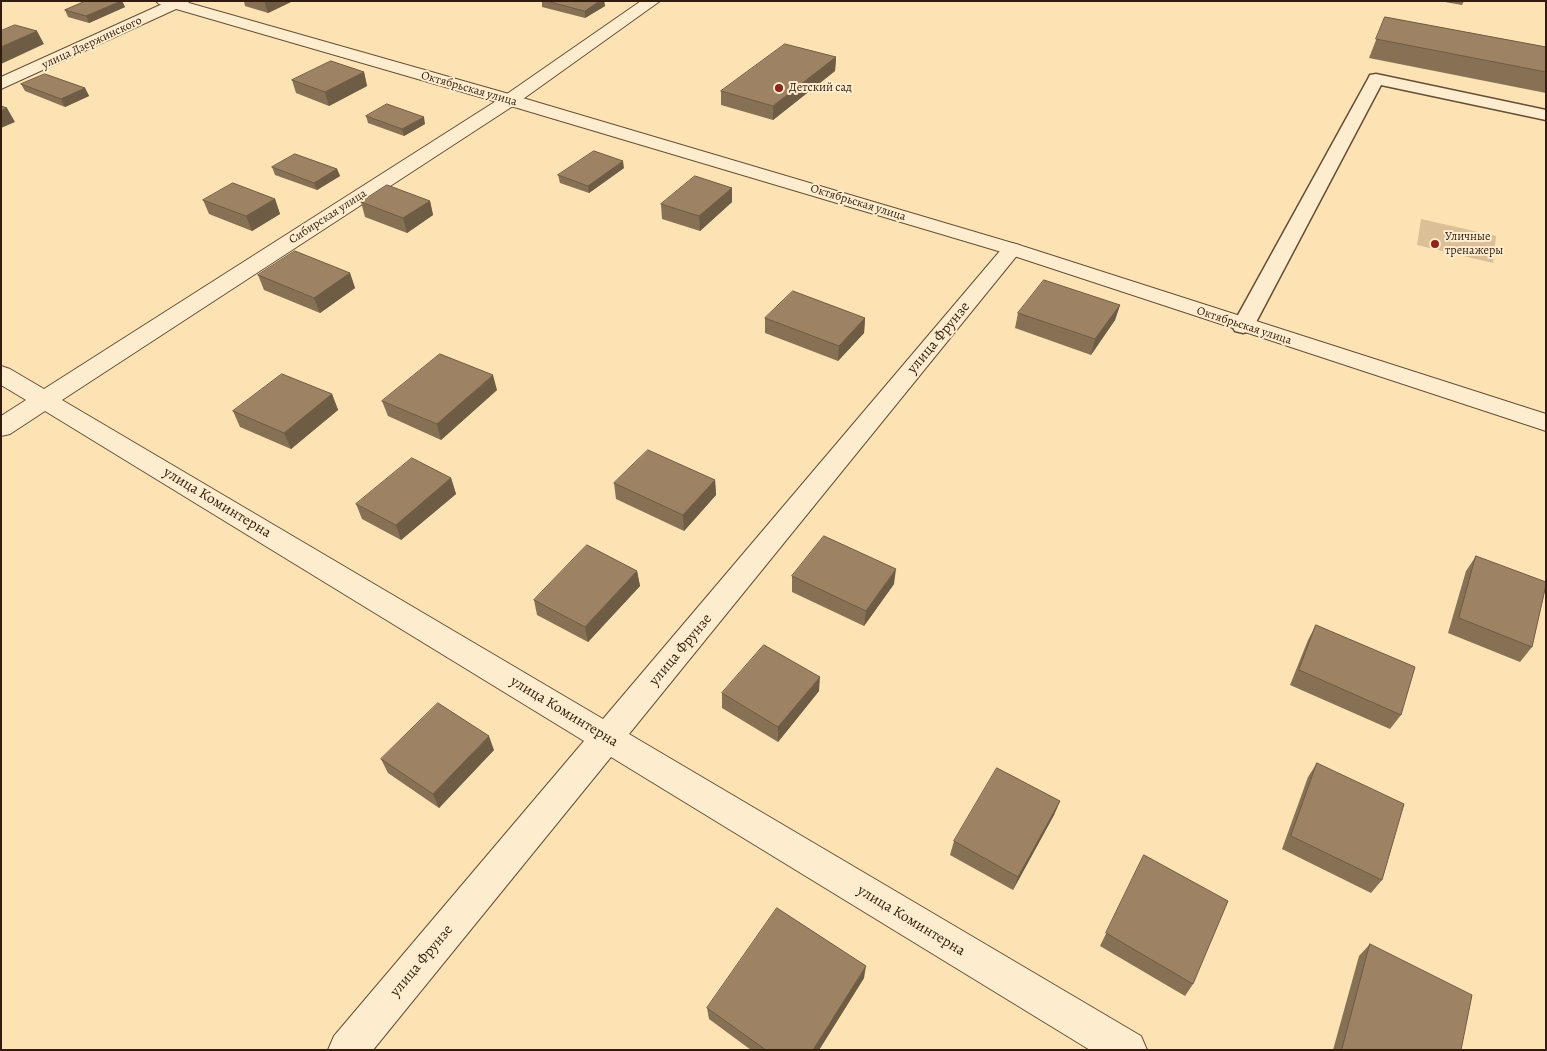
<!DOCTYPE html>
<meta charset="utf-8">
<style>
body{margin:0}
#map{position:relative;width:1547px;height:1051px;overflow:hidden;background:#fde2b3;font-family:Alegreya,serif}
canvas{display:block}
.frame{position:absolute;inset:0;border:2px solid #341c0c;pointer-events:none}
</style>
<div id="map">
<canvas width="1547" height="1051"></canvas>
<div class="frame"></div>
</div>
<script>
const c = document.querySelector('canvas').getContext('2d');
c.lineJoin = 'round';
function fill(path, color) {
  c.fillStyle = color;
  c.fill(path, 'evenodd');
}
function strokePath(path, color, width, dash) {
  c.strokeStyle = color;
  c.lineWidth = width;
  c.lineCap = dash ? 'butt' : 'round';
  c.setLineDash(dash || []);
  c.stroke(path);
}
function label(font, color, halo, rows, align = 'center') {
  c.font = font + ' Alegreya,serif';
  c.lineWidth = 4;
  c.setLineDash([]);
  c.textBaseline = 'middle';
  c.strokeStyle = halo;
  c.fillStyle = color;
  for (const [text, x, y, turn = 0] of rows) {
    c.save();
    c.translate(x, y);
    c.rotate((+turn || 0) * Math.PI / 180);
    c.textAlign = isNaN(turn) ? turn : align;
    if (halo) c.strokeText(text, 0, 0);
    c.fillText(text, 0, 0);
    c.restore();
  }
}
fill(new Path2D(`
 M 1421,219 L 1496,236 L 1493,263 L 1417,245 Z`), '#dbc097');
const service = new Path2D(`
 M 1376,74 L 1546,110 L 1546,120 L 1381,85 L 1254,326 L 1251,331 L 1243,333 L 1235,331 L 1232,326 L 1368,79 L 1370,75 Z`);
const minor = new Path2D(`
 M 169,1 L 190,1 L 187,4 L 1,89 L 1,77 Z
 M 641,1 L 660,1 L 516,104 L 62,400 L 603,719 L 1005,245 L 1012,243 L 1019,245 L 1023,249 L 1019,253 L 629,734 L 1141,1036 L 1147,1050 L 1090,1050 L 611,757 L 373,1050 L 328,1050 L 334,1036 L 584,741 L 45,411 L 10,434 L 1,436 L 1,416 L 26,400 L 1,385 L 1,366 L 10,369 L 44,389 L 504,96 Z`);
const tertiary = new Path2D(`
 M 156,1 L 182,1 L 516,96 L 1019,245 L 1546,414 L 1546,431 L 1005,253 L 504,104 L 159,4 Z`);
strokePath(service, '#664e36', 3);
strokePath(minor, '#664e36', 2);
strokePath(tertiary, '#664e36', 2);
fill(service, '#feecce');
fill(minor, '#feecce');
fill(tertiary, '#feecce');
fill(new Path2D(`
 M 86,1 L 122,1 L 125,7 L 89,23 L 68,17 L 65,10 Z
 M 244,1 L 293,1 L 268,13 L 245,6 Z
 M 542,1 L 604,1 L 605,6 L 585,18 L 542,7 Z
 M 1439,1 L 1464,1 L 1462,5 Z
 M 1385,17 L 1546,47 L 1546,93 L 1369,58 Z
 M 836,57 L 835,71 L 773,120 L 721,105 L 721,91 Z
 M 364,72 L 367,86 L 329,106 L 296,93 L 292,80 Z
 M 21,84 L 85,88 L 89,96 L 65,107 L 25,91 Z
 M 366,116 L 425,124 L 404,136 L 368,123 Z
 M 272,167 L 337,169 L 340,176 L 317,190 L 275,175 Z
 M 624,168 L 589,193 L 560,183 L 558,175 Z
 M 732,188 L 732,202 L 700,231 L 662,219 L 661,204 Z
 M 275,199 L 280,214 L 252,231 L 209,214 L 203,200 Z
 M 430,201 L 433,215 L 407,233 L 365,217 L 361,202 Z
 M 350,273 L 355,288 L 320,313 L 264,290 L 258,275 Z
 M 1120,305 L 1115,320 L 1091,355 L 1015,328 L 1018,313 Z
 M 765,318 L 865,318 L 864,333 L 838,361 L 765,333 Z
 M 497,390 L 441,440 L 388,416 L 382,401 Z
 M 332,394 L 338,410 L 291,449 L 240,427 L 233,411 Z
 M 451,478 L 456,494 L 401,540 L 362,519 L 356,504 Z
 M 715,480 L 716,495 L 684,531 L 616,499 L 614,483 Z
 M 1476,556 L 1532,647 L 1520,662 L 1448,633 L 1466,571 Z
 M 637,571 L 640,586 L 588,642 L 537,615 L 534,600 Z
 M 792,576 L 894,584 L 864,626 L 792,592 Z
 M 1316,625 L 1401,715 L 1390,729 L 1290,685 L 1308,640 Z
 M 819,691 L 778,742 L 722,708 L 722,693 Z
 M 494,750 L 439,808 L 388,773 L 381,759 Z
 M 1317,763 L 1382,880 L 1371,893 L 1282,849 L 1308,777 Z
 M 1060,801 L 1054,815 L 1013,890 L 950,855 L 954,841 Z
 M 1144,855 L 1193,984 L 1185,996 L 1100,946 Z
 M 1370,944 L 1461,1050 L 1333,1050 L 1359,956 Z
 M 864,978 L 819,1050 L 751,1050 L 709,1019 L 707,1008 Z`), '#877155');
fill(new Path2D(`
 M 121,1 L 122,1 L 125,7 L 89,23 L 86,16 Z
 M 264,1 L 293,1 L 268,13 Z
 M 600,1 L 604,1 L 605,6 L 585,18 L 585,11 Z
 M 37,31 L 44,44 L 1,64 L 1,47 Z
 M 836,57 L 835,71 L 773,120 L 773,106 Z
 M 364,72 L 367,86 L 329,106 L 325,92 Z
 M 85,88 L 89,96 L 65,107 L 61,99 Z
 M 7,108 L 15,122 L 1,128 L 1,111 Z
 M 424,117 L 425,124 L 404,136 L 402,129 Z
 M 623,161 L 624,168 L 589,193 L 588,186 Z
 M 337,169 L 340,176 L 317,190 L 314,183 Z
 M 732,188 L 732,202 L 700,231 L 699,216 Z
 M 275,199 L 280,214 L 252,231 L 246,216 Z
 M 430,201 L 433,215 L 407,233 L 403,218 Z
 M 350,273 L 355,288 L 320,313 L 314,298 Z
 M 1120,305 L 1115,320 L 1091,355 L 1095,339 Z
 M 865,318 L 864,333 L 838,361 L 839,346 Z
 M 493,375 L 497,390 L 441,440 L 437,424 Z
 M 332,394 L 338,410 L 291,449 L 284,433 Z
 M 451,478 L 456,494 L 401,540 L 396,525 Z
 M 715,480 L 716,495 L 684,531 L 683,515 Z
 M 896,569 L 894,584 L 864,626 L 866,611 Z
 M 637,571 L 640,586 L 588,642 L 585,627 Z
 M 820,677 L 819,691 L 778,742 L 778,727 Z
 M 489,736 L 494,750 L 439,808 L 433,794 Z
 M 1060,801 L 1054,815 L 1013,890 L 1018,877 Z
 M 866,966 L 864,978 L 819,1050 L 813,1050 Z`), '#6e5c45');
const building = new Path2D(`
 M 86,1 L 121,1 L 86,16 L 65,10 Z
 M 547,1 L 600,1 L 585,11 Z
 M 1385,17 L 1546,47 L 1546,72 L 1376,39 Z
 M 15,25 L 37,31 L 1,47 L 1,31 Z
 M 785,44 L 836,57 L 773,106 L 721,91 Z
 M 331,61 L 364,72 L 325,92 L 292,80 Z
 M 45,74 L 85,88 L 61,99 L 21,84 Z
 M 387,104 L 424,117 L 402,129 L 366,116 Z
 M 1,106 L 7,108 L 1,111 Z
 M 594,151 L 623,161 L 588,186 L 558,175 Z
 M 295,154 L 337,169 L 314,183 L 272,167 Z
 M 695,176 L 732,188 L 699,216 L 661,204 Z
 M 233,183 L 275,199 L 246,216 L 203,200 Z
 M 387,185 L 430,201 L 403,218 L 361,202 Z
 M 295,251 L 350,273 L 314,298 L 258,275 Z
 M 1044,280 L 1120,305 L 1095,339 L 1018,313 Z
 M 793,291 L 865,318 L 839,346 L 765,318 Z
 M 440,354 L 493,375 L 437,424 L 382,401 Z
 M 282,374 L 332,394 L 284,433 L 233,411 Z
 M 648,450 L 715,480 L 683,515 L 614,483 Z
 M 412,458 L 451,478 L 396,525 L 356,504 Z
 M 824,536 L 896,569 L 866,611 L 792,576 Z
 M 587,545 L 637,571 L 585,627 L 534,600 Z
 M 1476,556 L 1546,582 L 1546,585 L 1532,647 L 1459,618 Z
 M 1316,625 L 1415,667 L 1401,715 L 1299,670 Z
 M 764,645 L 820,677 L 778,727 L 722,693 Z
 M 438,703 L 489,736 L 433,794 L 381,759 Z
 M 1317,763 L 1404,804 L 1382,880 L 1291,836 Z
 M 997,768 L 1060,801 L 1018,877 L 954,841 Z
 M 1144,855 L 1228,901 L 1193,984 L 1106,933 Z
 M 777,908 L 866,966 L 813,1050 L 766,1050 L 707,1008 Z
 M 1370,944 L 1472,995 L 1461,1050 L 1342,1050 Z`);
fill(building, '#9d8363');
strokePath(building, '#6e5c45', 1);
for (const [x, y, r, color] of [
 [779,88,5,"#8f2418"],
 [1435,244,5,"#8f2418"]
]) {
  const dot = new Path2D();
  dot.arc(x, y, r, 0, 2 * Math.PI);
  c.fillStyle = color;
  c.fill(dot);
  strokePath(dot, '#feecce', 2);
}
label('12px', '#341c0c', '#feecce', [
 ["улица Дзержинского",92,43,-25],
 ["Октябрьская улица",469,89,16],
 ["Октябрьская улица",858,203,17],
 ["Сибирская улица",328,217,-33],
 ["Октябрьская улица",1244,326,18]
]);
label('12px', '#341c0c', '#feecce', [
 ["Детский сад",789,88],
 ["Уличные",1445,237],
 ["тренажеры",1445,251]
], 'left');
label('15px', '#341c0c', '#feecce', [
 ["улица Фрунзе",939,338,-50],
 ["улица Коминтерна",217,503,31],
 ["улица Фрунзе",681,650,-50],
 ["улица Коминтерна",564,712,31],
 ["улица Коминтерна",911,921,31],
 ["улица Фрунзе",422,961,-50]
]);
</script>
